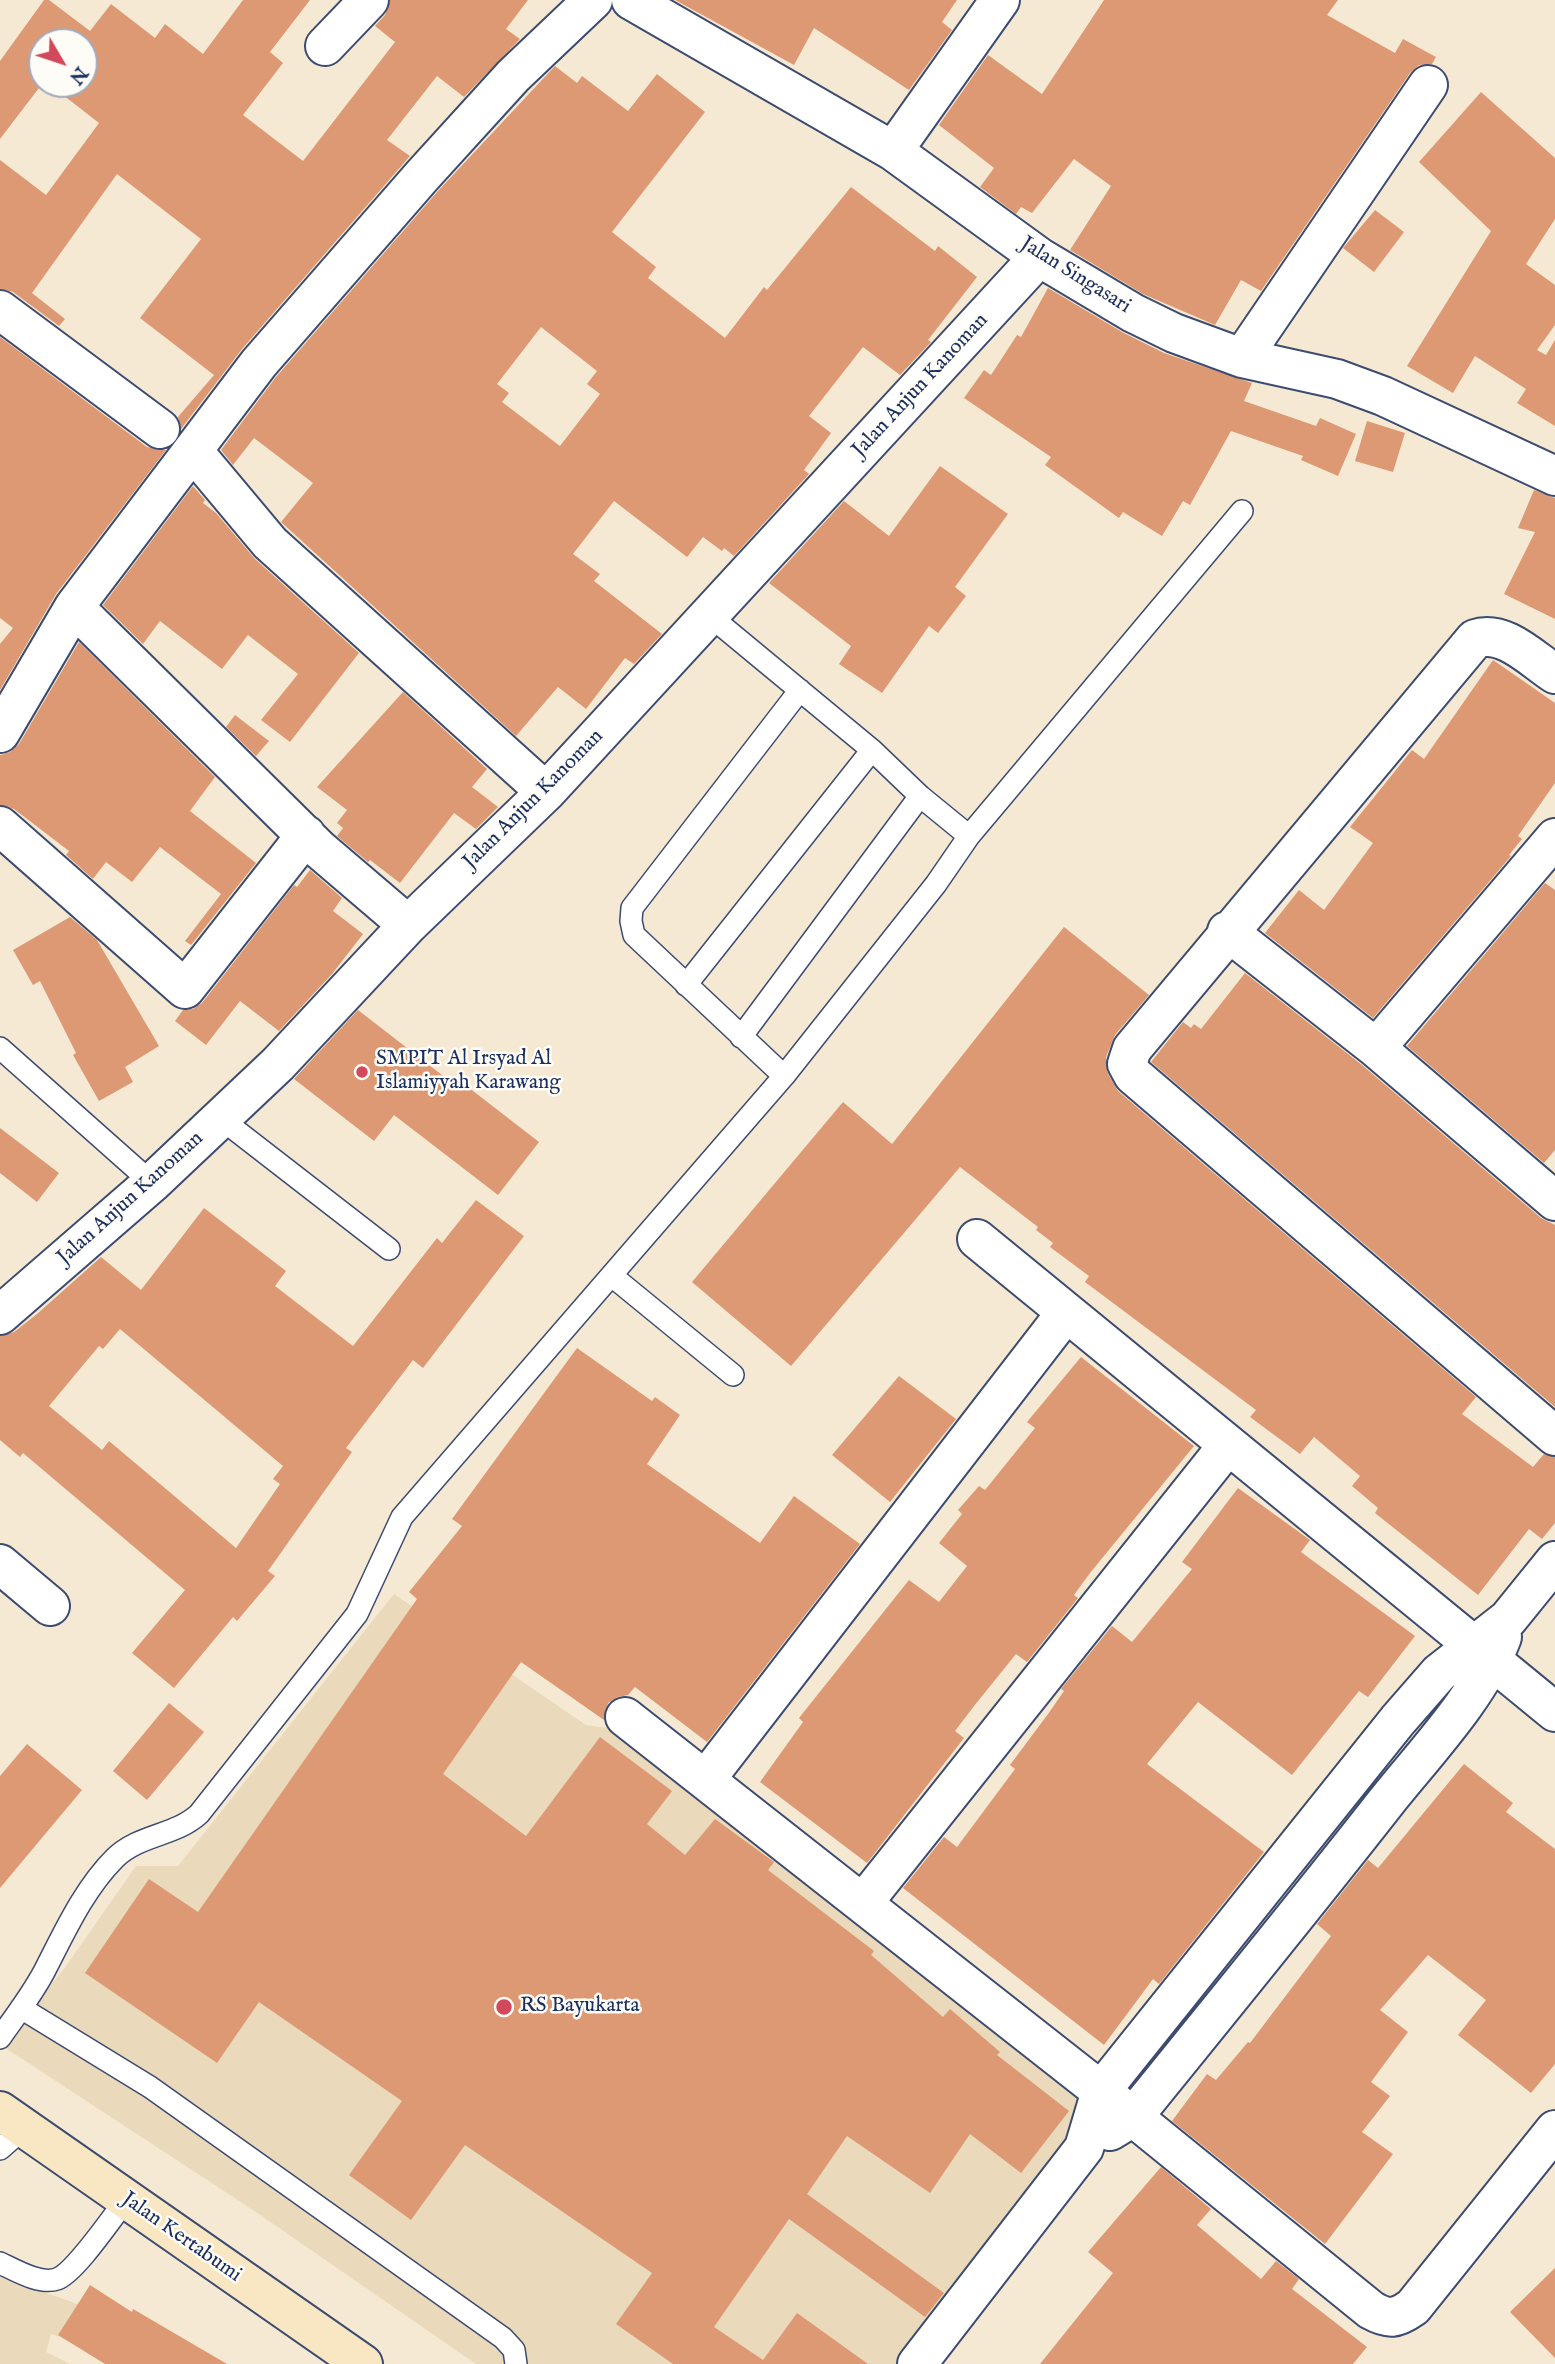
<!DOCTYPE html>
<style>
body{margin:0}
#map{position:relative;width:1555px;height:2364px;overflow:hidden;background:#f5e9d3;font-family:"IM FELL English",serif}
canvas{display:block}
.north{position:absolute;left:28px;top:28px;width:70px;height:70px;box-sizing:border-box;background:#fdfcf7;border:2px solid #a3aaba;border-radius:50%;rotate:129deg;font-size:19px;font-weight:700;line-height:28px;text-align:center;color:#1b2f5e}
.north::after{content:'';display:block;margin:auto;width:24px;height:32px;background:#d1495b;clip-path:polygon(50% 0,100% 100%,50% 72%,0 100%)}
</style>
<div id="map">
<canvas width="1555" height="2364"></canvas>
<div class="north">N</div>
</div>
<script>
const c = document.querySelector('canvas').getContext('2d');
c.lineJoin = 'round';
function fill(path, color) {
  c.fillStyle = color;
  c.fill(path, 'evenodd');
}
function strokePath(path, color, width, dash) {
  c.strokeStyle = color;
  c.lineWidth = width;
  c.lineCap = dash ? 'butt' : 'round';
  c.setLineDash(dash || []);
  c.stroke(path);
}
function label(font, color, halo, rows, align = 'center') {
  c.font = font + ' "IM FELL English",serif';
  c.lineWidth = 5;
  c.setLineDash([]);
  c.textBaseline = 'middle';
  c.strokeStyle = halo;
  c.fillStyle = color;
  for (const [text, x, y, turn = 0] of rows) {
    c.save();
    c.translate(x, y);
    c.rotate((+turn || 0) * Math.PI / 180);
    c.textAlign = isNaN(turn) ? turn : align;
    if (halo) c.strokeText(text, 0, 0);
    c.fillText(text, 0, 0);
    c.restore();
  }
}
fill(new Path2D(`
 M 394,1594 L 586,1725 L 608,1728 L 750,1833 L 1078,2086 L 1085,2111 L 1078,2134 L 903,2364 L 476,2364 L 256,2212 L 1,2045 L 64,1969 L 136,1866 L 178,1866 Z
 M 0,2277 L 69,2301 L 137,2327 L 117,2358 L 51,2334 L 46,2352 L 70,2364 L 0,2364 Z`), '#ead9ba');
fill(new Path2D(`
 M 44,0 L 49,0 L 90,31 L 111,4 L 155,38 L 165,24 L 203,54 L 243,0 L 310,0 L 270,52 L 283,63 L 243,115 L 303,161 L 395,42 L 375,26 L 385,15 L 390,0 L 528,0 L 506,29 L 520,39 L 464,97 L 437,76 L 387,140 L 410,156 L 242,349 L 181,429 L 178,417 L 214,375 L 140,318 L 201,239 L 117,174 L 32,293 L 65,319 L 59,326 L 13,292 L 0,289 L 0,160 L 46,195 L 99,123 L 49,84 L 84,84 L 84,42 L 42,42 L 42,84 L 0,139 L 0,61 Z
 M 675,0 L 957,0 L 942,22 L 952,30 L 909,90 L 814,28 L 794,65 Z
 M 1104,0 L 1338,0 L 1327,15 L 1395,53 L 1403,39 L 1436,57 L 1432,64 L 1419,65 L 1410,73 L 1261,291 L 1241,280 L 1215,325 L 1143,294 L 1070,250 L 1111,186 L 1074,159 L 1032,213 L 1021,207 L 1016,214 L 980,187 L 994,168 L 939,125 L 988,55 L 1042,94 Z
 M 555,66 L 577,83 L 582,76 L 628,111 L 657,74 L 705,112 L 612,232 L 656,267 L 648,278 L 725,338 L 764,287 L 767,290 L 851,187 L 935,251 L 938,246 L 977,277 L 928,340 L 931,342 L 900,375 L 863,347 L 809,416 L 831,433 L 804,470 L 809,474 L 734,556 L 724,548 L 722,551 L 703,537 L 687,557 L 614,501 L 573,554 L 600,574 L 594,581 L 662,634 L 634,664 L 625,658 L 586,709 L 558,687 L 516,736 L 281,522 L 313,483 L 254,438 L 233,465 L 221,450 L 276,377 L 438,191 ZM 541,327 L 597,371 L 587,384 L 600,394 L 560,446 L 502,402 L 509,393 L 497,384 Z
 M 1481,92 L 1555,158 L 1555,219 L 1526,264 L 1555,285 L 1555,325 L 1537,350 L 1546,355 L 1555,340 L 1555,426 L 1517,403 L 1526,389 L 1475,356 L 1453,393 L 1407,366 L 1491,231 L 1419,162 Z
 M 1375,210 L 1404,232 L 1374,272 L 1343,248 Z
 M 1048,288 L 1122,332 L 1164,353 L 1252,383 L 1244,401 L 1316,426 L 1320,418 L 1356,434 L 1338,476 L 1301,460 L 1303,456 L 1231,431 L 1190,505 L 1183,501 L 1162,536 L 1123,512 L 1119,518 L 1045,465 L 1051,457 L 964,398 L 984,370 L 991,375 L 1017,335 L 1021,337 Z
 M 0,337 L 147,447 L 166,450 L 56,594 L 0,690 L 0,644 L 13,628 L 0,618 Z
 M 1367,421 L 1405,433 L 1393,472 L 1355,461 Z
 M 940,466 L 1008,514 L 955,587 L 966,596 L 938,633 L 929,626 L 882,693 L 839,664 L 851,646 L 769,583 L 844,501 L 889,536 Z
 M 193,486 L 205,500 L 203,503 L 216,513 L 255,559 L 359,653 L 290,742 L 261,720 L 298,674 L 248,635 L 222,669 L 160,621 L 143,644 L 103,605 Z
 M 1534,490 L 1555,498 L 1555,619 L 1504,594 L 1535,532 L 1518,528 Z
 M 79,642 L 215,777 L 190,811 L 256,863 L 191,945 L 185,941 L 221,894 L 160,847 L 132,882 L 106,862 L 93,879 L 66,855 L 69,851 L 14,809 L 0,805 L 0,755 L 10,752 L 19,744 Z
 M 1493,660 L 1555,703 L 1555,783 L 1518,836 L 1522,839 L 1509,855 L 1511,856 L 1373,1018 L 1265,933 L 1299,890 L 1324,910 L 1373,843 L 1350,827 L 1412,750 L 1424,759 Z
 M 403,692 L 487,769 L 472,787 L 498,807 L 476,829 L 454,813 L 400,883 L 370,860 L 368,862 L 337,836 L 343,828 L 337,823 L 347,810 L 317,787 Z
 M 235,715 L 269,741 L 256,756 L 226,727 Z
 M 310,870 L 342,898 L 333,911 L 363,934 L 332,974 L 279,1031 L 240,1001 L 206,1045 L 175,1021 L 183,1010 L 193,1009 L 202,1003 L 294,885 L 297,887 Z
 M 1545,883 L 1555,890 L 1555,1150 L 1544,1163 L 1407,1046 Z
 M 70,917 L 97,940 L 159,1046 L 125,1067 L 133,1082 L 99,1101 L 73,1055 L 76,1053 L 40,981 L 33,985 L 13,950 Z
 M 1064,927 L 1149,995 L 1115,1035 L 1106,1057 L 1108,1074 L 1118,1091 L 1476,1397 L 1462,1414 L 1533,1467 L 1544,1454 L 1555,1457 L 1555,1523 L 1542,1539 L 1529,1529 L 1478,1595 L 1375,1513 L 1378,1508 L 1352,1486 L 1360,1476 L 1314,1437 L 1300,1454 L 1250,1417 L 1256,1410 L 1085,1282 L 1089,1276 L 1050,1247 L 1053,1243 L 1036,1230 L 1038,1227 L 960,1167 L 791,1366 L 692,1282 L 843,1102 L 892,1144 Z
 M 1245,973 L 1362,1065 L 1541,1218 L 1555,1225 L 1555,1407 L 1151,1062 L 1183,1022 L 1191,1028 L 1194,1024 L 1201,1029 Z
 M 358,1010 L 451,1082 L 455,1077 L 539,1142 L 498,1195 L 394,1115 L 374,1141 L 294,1079 Z
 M 0,1128 L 59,1173 L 37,1202 L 0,1173 Z
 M 476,1200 L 524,1236 L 423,1368 L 413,1360 L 346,1448 L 352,1452 L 268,1571 L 275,1576 L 237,1621 L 233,1617 L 174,1688 L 132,1653 L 185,1590 L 23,1453 L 20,1457 L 0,1440 L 0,1336 L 14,1332 L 37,1314 L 101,1257 L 141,1290 L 204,1208 L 286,1271 L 275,1286 L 353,1346 L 437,1238 L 442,1243 ZM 120,1329 L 283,1466 L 273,1479 L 280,1484 L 236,1548 L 109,1441 L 102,1450 L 49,1406 L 99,1346 L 103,1349 Z
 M 577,1348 L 652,1401 L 655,1397 L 680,1415 L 647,1464 L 760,1543 L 794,1496 L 860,1544 L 707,1742 L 635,1687 L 628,1695 L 618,1697 L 608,1703 L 604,1720 L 521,1662 L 443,1774 L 526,1836 L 600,1737 L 672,1791 L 647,1824 L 685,1855 L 715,1819 L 774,1862 L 768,1870 L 874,1951 L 871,1955 L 943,2017 L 950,2009 L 1000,2052 L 997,2055 L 1069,2111 L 1021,2173 L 970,2134 L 930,2193 L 847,2136 L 807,2194 L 944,2293 L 925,2317 L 789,2219 L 714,2327 L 763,2360 L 797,2313 L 868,2364 L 673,2364 L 616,2324 L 652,2273 L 465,2145 L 411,2220 L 349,2175 L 402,2101 L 259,2002 L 217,2063 L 85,1973 L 149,1879 L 198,1912 L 417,1599 L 409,1592 L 462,1526 L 452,1519 Z
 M 1081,1357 L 1194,1446 L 1090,1573 L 1074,1595 L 1078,1598 L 1027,1662 L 1016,1654 L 974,1706 L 955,1731 L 964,1738 L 867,1863 L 760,1782 L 803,1722 L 799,1718 L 909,1580 L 939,1602 L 967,1566 L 939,1543 L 962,1514 L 958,1510 L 979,1486 L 985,1490 L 1035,1428 L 1027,1422 Z
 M 899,1376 L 956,1419 L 890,1502 L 832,1455 Z
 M 1238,1488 L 1310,1540 L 1301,1552 L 1415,1636 L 1368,1697 L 1359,1691 L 1292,1775 L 1198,1702 L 1147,1764 L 1264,1852 L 1159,1984 L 1153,1979 L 1104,2045 L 903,1888 L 944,1837 L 957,1847 L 1015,1769 L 1010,1765 L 1048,1714 L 1064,1691 L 1061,1689 L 1112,1626 L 1132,1642 L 1192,1569 L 1182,1562 Z
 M 169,1703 L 204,1732 L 147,1800 L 113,1771 Z
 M 27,1744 L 82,1790 L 0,1888 L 0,1776 Z
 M 1464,1764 L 1513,1803 L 1506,1812 L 1555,1849 L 1555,2064 L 1531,2093 L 1458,2035 L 1486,2000 L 1428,1955 L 1380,2010 L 1408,2032 L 1371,2082 L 1390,2096 L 1362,2132 L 1393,2154 L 1325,2244 L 1172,2121 L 1207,2074 L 1216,2080 L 1248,2042 L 1250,2043 L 1331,1936 L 1317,1924 L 1368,1860 L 1378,1868 Z
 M 1161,2167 L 1211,2209 L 1197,2225 L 1261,2279 L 1276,2261 L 1299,2279 L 1292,2289 L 1367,2347 L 1353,2364 L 1040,2364 L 1113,2273 L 1088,2252 Z
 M 1555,2268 L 1555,2358 L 1510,2312 Z
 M 90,2285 L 132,2312 L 133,2309 L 227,2364 L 105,2364 L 58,2335 Z`), '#dd9974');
const lane = new Path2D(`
 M 710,616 L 872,750 L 920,796 L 969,836
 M 686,985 L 872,750
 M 741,1037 L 920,796
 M 0,1048 L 152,1183
 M 784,1076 L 634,935 L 631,921 L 632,908 L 800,690
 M 220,1118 L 389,1249
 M 612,1276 L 733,1375
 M 21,2008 L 150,2087 L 503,2338 L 514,2350 L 516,2364
 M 0,2038 C 16,2015 35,1991 47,1966 C 66,1929 85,1888 115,1858 C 140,1834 175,1836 199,1814 L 357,1614 L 402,1517 L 784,1076 L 936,884 L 969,836 L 1242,511
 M 0,2149 L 25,2127
 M 0,2263 C 15,2270 40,2285 57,2279 C 75,2273 113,2216 126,2200`);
const street = new Path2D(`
 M 631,0 L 893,151 L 1039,257 L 1133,313 L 1174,333 L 1242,358 L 1337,379 L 1383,396 L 1555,476
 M 325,46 L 369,0
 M 893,151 L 1000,0
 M 0,310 L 160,429
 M 1242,358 L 1428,85
 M 193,451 L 270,543 L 546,792
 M 74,607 L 319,849 L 408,925
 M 1555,674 C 1532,659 1504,629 1475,639 L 1132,1049 L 1127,1064 L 1133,1075 L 1555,1436
 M 0,733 L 74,607 L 259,363 L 422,176 L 513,76 L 593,0
 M 0,826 L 185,989 L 306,835
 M 1227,931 L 1376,1048 L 1555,1201
 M 1376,1048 L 1555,838
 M 977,1239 L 1555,1712
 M 0,1315 L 152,1183 L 278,1064 L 408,925 L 546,792 L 1039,257
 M 0,1564 L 50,1606
 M 625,1717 L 1101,2091 L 1371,2310 C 1389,2320 1396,2319 1413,2307 L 1555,2130
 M 706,1779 L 1065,1314
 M 863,1903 L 1228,1445
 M 1110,2131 L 1133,2117 C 1218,2012 1303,1908 1386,1802 C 1425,1753 1480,1696 1502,1637
 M 917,2364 L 1084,2148 L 1101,2091 L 1398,1720 L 1439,1673 L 1508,1619 L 1555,1561`);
const secondary = new Path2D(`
 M 0,2111 L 363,2364`);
strokePath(lane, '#3c4b70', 24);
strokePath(street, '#3c4b70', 42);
strokePath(secondary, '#3c4b70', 42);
strokePath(lane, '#fff', 21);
strokePath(street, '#fff', 38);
strokePath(secondary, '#f9e7c3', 38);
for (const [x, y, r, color] of [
 [362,1072,7,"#d1495b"],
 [504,2007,9,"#d1495b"]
]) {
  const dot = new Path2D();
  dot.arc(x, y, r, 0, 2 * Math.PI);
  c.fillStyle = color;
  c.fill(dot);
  strokePath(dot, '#fdfcf7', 2.5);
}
label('21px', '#1b2f5e', '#fdfcf7', [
 ["Jalan Singasari",1075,276,32],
 ["Jalan Anjun Kanoman",921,386,-47],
 ["Jalan Anjun Kanoman",534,800,-45],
 ["Jalan Anjun Kanoman",131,1199,-42],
 ["Jalan Kertabumi",181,2238,35]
]);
label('21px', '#1b2f5e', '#fdfcf7', [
 ["SMPIT Al Irsyad Al",376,1060],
 ["Islamiyyah Karawang",376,1084],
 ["RS Bayukarta",520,2007]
], 'left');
</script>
